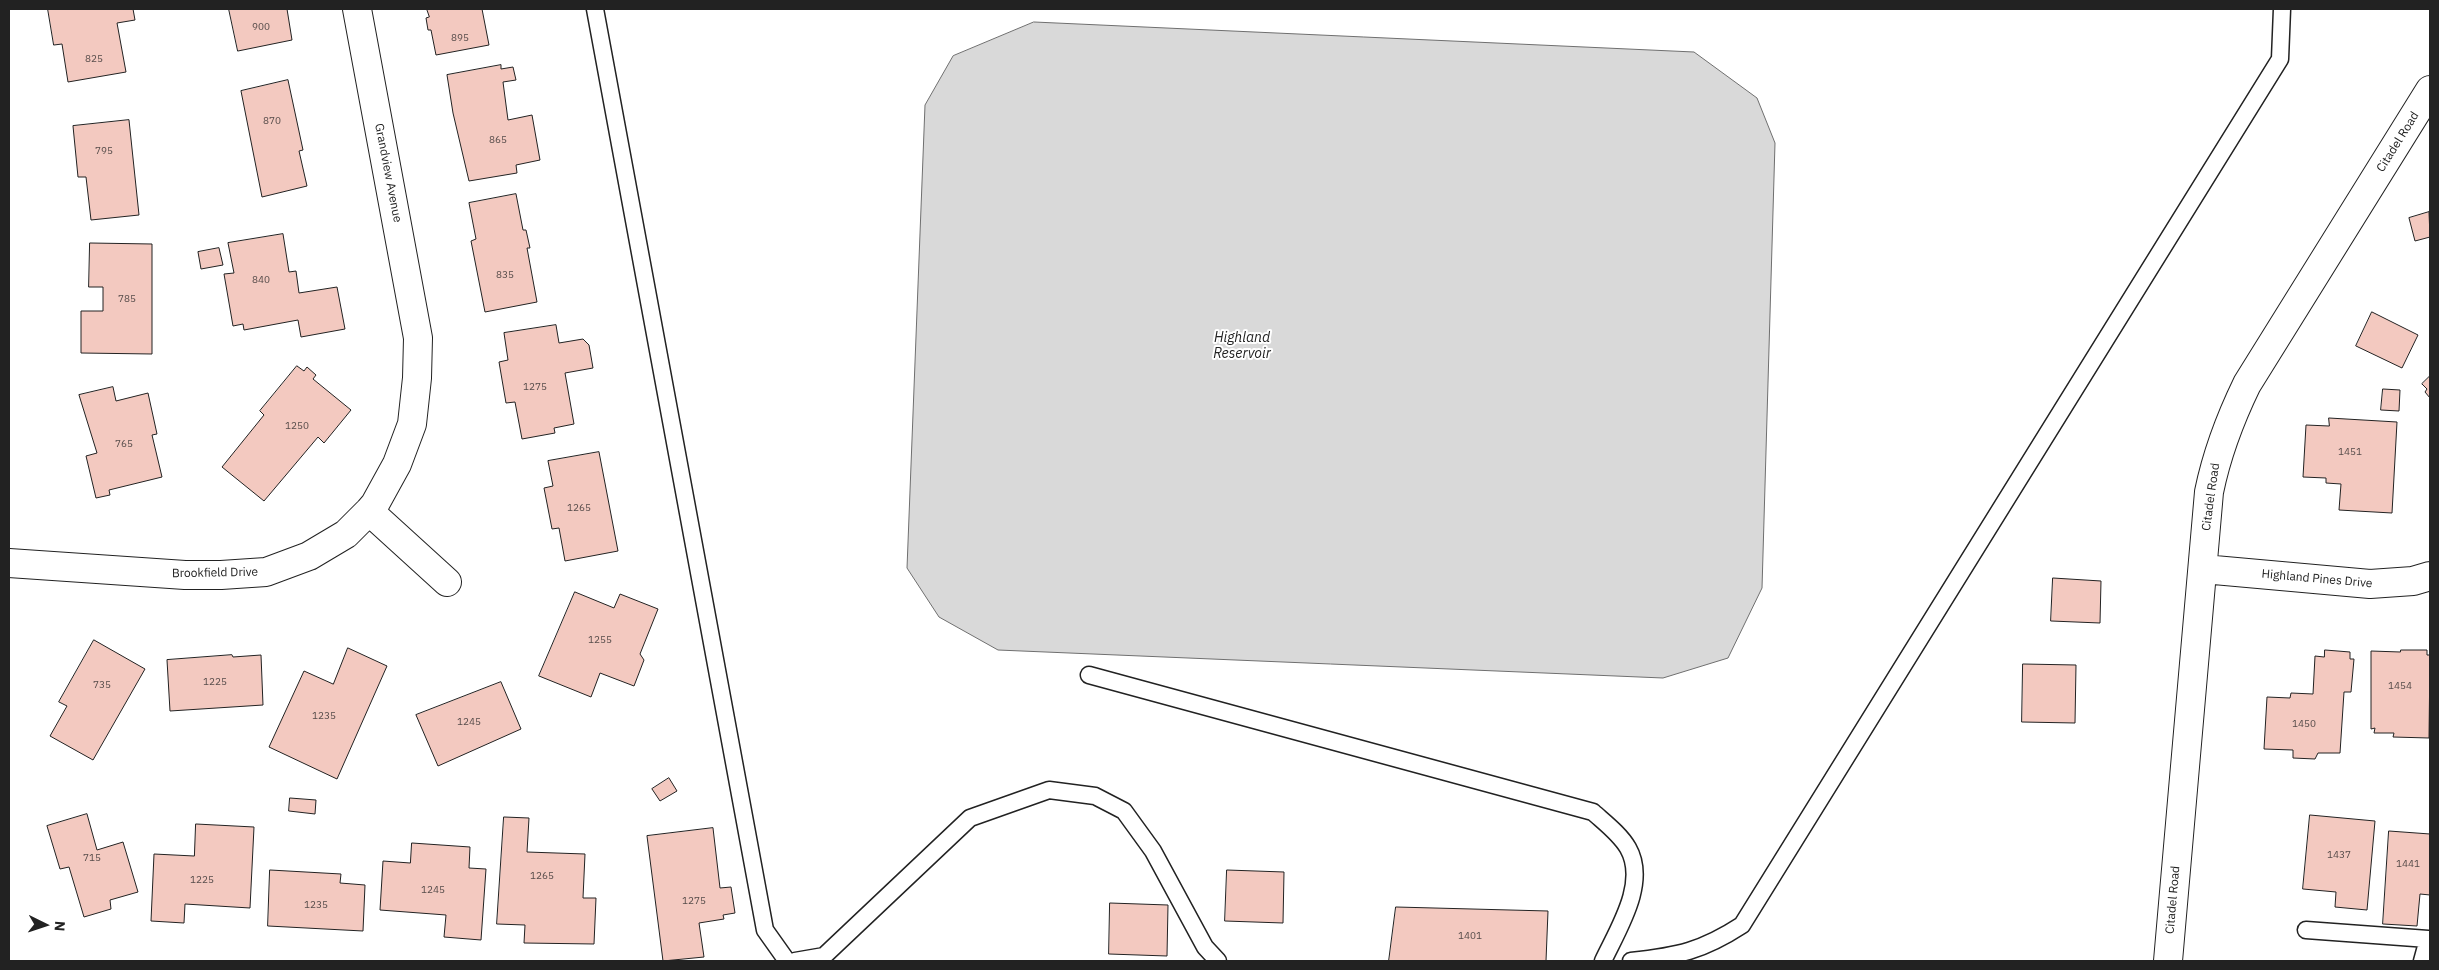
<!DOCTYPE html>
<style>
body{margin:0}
#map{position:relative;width:2439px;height:970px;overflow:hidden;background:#fff;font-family:"IBM Plex Sans",sans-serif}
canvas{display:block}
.frame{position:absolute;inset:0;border:10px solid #222;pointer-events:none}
.north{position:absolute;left:20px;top:900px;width:50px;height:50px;-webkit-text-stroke:4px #fff;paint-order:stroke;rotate:94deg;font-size:14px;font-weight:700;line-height:20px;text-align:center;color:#222}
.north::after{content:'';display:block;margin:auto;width:18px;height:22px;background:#222;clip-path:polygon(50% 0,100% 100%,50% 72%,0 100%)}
</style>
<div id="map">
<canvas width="2439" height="970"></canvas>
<div class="frame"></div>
<div class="north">N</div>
</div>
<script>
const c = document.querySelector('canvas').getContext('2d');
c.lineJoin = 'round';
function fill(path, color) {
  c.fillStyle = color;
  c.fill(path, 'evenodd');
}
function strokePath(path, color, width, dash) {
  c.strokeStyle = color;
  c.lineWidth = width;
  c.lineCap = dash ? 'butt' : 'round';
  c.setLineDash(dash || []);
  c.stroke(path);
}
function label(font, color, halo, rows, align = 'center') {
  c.font = font + ' "IBM Plex Sans",sans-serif';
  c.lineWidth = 4;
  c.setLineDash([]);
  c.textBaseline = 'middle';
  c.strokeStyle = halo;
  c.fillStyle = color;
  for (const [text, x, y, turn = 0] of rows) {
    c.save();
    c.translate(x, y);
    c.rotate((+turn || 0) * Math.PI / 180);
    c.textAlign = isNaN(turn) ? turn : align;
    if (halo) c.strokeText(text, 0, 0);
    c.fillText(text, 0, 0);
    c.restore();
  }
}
const water = new Path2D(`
 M 1034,22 L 1694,52 L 1757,98 L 1775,143 L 1762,588 L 1728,658 L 1663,678 L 998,650 L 939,617 L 907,568 L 925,105 L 953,56 Z`);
fill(water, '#d9d9d9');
strokePath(water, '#6f6f6f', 1);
const building = new Path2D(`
 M 48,9 L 133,9 L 135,20 L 117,23 L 126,72 L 68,82 L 62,44 L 54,45 Z
 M 229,9 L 287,9 L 292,40 L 238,51 Z
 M 427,9 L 482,9 L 489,45 L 436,55 L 431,30 L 428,30 L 426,18 L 429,17 Z
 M 501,65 L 501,69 L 513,67 L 516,80 L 503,82 L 508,120 L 532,115 L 540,160 L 516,165 L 517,173 L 469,181 L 453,113 L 447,75 Z
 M 288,80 L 303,150 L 299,151 L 307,186 L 262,197 L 241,91 Z
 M 129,120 L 139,215 L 91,220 L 86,177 L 78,177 L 73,126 Z
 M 516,194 L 523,230 L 526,230 L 530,248 L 527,248 L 537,302 L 485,312 L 471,241 L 476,239 L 469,203 Z
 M 2429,212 L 2430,237 L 2415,241 L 2409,218 Z
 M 283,234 L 289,272 L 296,271 L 299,293 L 337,287 L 345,329 L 301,337 L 298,320 L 244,330 L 243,324 L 233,326 L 224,274 L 234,273 L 228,243 Z
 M 90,243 L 152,244 L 152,354 L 81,353 L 81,311 L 103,311 L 103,287 L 89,287 Z
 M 219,248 L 223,265 L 201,269 L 198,252 Z
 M 2372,312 L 2418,335 L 2402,368 L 2356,346 Z
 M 556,325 L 559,343 L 583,339 L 589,345 L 593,368 L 565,373 L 574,424 L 554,428 L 555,433 L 522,439 L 515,402 L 506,403 L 499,362 L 508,360 L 504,333 Z
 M 297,366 L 304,371 L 307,367 L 316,375 L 313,379 L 351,410 L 324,443 L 318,437 L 264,501 L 222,467 L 264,415 L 260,411 Z
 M 2430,376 L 2430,398 L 2425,392 L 2427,389 L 2422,384 Z
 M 113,387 L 116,401 L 148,393 L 157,434 L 152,435 L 162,477 L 109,490 L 110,495 L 96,498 L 86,456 L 97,453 L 79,395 Z
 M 2383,389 L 2400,390 L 2399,411 L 2381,410 Z
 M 2329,418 L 2397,422 L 2392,513 L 2339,510 L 2341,484 L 2326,483 L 2326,478 L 2303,477 L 2306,425 L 2329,426 Z
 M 599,452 L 618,551 L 565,561 L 559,528 L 552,529 L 544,488 L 553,486 L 548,461 Z
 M 2053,578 L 2101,581 L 2100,623 L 2051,621 Z
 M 575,592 L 614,608 L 620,594 L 658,609 L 640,654 L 644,660 L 634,686 L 600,673 L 591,697 L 539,676 Z
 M 94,640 L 145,669 L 93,760 L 50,736 L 67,706 L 59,702 Z
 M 348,648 L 387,666 L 337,779 L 269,747 L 304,671 L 333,684 Z
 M 2325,650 L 2350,652 L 2350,659 L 2354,659 L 2351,692 L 2344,692 L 2340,753 L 2318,753 L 2315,759 L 2293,758 L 2293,750 L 2264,749 L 2267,697 L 2290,698 L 2291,693 L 2313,694 L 2315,656 L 2324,657 Z
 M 2401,650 L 2427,650 L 2427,655 L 2430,655 L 2429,738 L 2393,737 L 2394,733 L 2374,733 L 2375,728 L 2371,729 L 2371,651 L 2400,652 Z
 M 232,655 L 233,657 L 261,655 L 263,705 L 170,711 L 167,660 Z
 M 2023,664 L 2076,665 L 2075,723 L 2022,722 Z
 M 501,682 L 521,729 L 438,766 L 416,715 Z
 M 669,778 L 677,791 L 660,801 L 652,789 Z
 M 290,798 L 316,800 L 315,814 L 289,811 Z
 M 87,814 L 97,850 L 123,842 L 138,892 L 110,900 L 111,909 L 84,917 L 69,867 L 60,869 L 47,826 Z
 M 2310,815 L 2375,821 L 2367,910 L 2335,907 L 2336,892 L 2303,889 Z
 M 504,817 L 529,818 L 527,852 L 585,854 L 583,898 L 596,898 L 594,944 L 524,943 L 525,925 L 497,924 Z
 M 196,824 L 254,827 L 250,908 L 185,904 L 184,923 L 151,921 L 154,854 L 194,856 Z
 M 713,828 L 720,888 L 731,887 L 735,913 L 723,915 L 724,919 L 699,923 L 704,957 L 663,961 L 647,836 Z
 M 2389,831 L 2430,834 L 2430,895 L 2420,894 L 2417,926 L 2383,924 Z
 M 412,843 L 470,847 L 469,868 L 486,869 L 481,940 L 444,937 L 446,915 L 380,910 L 383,861 L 410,863 Z
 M 270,870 L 341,874 L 340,883 L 365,885 L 363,931 L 268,926 Z
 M 1227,870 L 1284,872 L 1283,923 L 1225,921 Z
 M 1110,903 L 1168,905 L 1167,956 L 1109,954 Z
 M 1396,907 L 1548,911 L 1546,961 L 1389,961 Z`);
fill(building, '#f3c9c0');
strokePath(building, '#222', 1);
const service = new Path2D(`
 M 595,9 L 765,930 L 787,961
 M 1089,675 L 1593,812 C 1604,822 1620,834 1628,848 C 1648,883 1618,929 1603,961
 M 2306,930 L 2428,939 L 2422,961
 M 795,961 L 824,956 L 970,818 L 1049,790 L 1095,796 L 1124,811 L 1153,851 L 1205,947 L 1218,961
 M 1631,961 C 1678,956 1702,951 1742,925 L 2280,59 L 2282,9`);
const minor = new Path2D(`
 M 369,511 L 447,582
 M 9,563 L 185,575 L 221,575 L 266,572 L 309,556 L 346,534 L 369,511 L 375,504 L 397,464 L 412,424 L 417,378 L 418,338 L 357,9
 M 2203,569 L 2370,584 L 2413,581 L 2430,576
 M 2168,961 L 2209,492 C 2217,453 2230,419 2247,384 L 2430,90`);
strokePath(service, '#222', 19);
strokePath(minor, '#222', 30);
strokePath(service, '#fff', 16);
strokePath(minor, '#fff', 28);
label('10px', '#564c4a', null, [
 ["900",261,27],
 ["895",460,38],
 ["825",94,59],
 ["870",272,121],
 ["865",498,140],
 ["795",104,151],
 ["835",505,275],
 ["840",261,280],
 ["785",127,299],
 ["1275",535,387],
 ["1250",297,426],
 ["765",124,444],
 ["1451",2350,452],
 ["1265",579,508],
 ["1255",600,640],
 ["1225",215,682],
 ["735",102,685],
 ["1454",2400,686],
 ["1235",324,716],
 ["1245",469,722],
 ["1450",2304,724],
 ["1437",2339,855],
 ["715",92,858],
 ["1441",2408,864],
 ["1265",542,876],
 ["1225",202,880],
 ["1245",433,890],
 ["1275",694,901],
 ["1235",316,905],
 ["1401",1470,936]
]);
label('12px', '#222', '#fff', [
 ["Citadel Road",2398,142,-58],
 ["Grandview Avenue",388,173,79],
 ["Citadel Road",2211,497,-82],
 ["Brookfield Drive",215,573,-1],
 ["Highland Pines Drive",2317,579,5],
 ["Citadel Road",2173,900,-85]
]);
label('italic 14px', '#222', '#fff', [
 ["Highland",1242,338],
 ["Reservoir",1242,354]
]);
</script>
